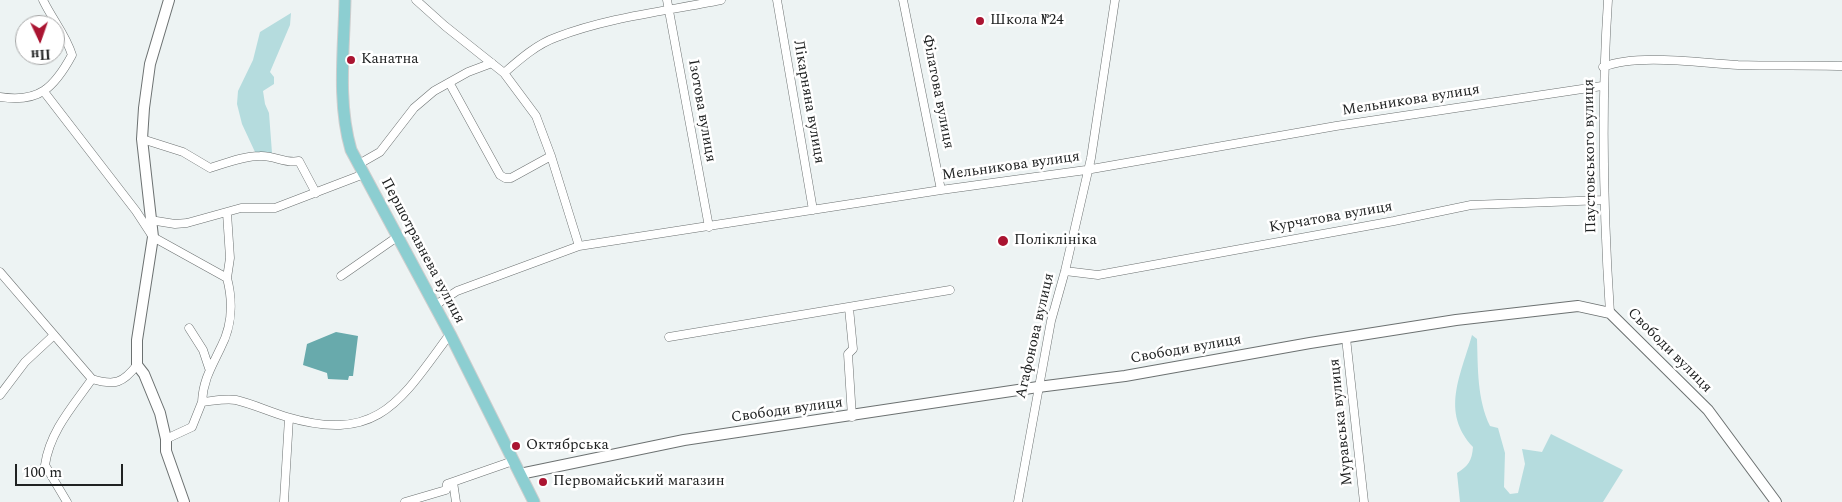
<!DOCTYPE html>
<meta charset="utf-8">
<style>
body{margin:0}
#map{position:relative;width:1842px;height:502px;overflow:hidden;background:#edf3f3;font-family:Spectral,serif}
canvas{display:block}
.north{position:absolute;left:15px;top:15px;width:50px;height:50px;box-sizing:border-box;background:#fff;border:1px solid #a6a7a7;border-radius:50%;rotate:177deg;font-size:14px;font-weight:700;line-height:20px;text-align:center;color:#202222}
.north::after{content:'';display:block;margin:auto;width:18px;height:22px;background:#aa1431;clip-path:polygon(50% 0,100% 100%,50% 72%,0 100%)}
.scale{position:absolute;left:15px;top:464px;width:108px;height:22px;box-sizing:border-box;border:2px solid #202222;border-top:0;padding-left:6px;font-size:15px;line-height:18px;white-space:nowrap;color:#202222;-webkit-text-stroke:4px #fff;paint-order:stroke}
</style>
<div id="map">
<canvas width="1842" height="502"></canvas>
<div class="north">Пн</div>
<div class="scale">100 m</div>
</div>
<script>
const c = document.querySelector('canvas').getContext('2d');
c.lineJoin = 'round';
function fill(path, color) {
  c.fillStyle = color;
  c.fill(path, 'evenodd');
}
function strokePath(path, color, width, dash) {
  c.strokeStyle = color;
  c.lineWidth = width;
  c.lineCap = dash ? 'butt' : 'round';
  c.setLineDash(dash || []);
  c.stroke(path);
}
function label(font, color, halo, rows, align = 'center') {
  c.font = font + ' Spectral,serif';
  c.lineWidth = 5;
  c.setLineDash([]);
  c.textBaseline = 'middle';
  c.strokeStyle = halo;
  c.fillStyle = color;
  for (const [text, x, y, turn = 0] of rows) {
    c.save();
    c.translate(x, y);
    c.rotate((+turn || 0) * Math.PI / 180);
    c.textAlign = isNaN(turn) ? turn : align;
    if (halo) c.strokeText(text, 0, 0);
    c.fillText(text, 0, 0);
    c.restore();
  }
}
fill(new Path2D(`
 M 291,13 L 290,25 L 270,72 L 274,77 L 274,84 L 263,91 L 265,104 L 269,113 L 272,153 L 255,152 L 242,124 L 237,104 L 238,91 L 253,60 L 260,32 Z
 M 1472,335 L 1477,339 C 1478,368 1477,399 1490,426 L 1498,428 L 1505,453 L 1504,487 L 1510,494 L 1518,493 L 1525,464 L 1522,449 L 1542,452 L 1551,434 L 1623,470 L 1603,502 L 1460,502 L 1457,473 C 1468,466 1472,461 1473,447 C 1440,412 1461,375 1472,335 Z`), '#b5dcde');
fill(new Path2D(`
 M 336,332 L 358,336 L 353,376 L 349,376 L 348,380 L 328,379 L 327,373 L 303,365 L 307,344 Z`), '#68aaac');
const street = new Path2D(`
 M 416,0 L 445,26 L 504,73 L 536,116 L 551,156 L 579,246
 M 667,0 L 709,227
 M 777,0 L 813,210
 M 903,0 L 941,190
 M 1608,0 C 1601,104 1603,208 1610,313
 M 1603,67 C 1637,53 1700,63 1738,65 C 1772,66 1807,65 1842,66
 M 504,73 C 520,59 537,44 557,37 C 609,17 667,11 721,0
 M 450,84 L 500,175 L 505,178 L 511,178 L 551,156
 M 45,93 L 136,211 L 153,237 L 227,278 L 230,258 L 227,213
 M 0,97 C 39,103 54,88 72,55 C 66,35 52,19 43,0
 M 142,139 L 183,152 L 210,168 C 226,163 243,156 260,156 C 274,155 285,164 299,161 L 316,193
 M 359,164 L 380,152 L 414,108 L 434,91 L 468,72 L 492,63
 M 150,220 L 175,224 L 187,223 L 241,208 L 275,208 L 364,174
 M 1065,271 L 1098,275 L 1394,221 L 1471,205 L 1604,200
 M 0,272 L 92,379
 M 341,276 L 397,237
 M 434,306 L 457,291 L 579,246 L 941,190 L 1086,170 L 1336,126 L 1602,86
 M 849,308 L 853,349 L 848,354 L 852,417
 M 189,328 L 203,350 L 209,368
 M 669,337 L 950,290
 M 1346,338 L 1364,502
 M 0,395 L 25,362 L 53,336
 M 202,402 C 203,380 212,366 221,347 C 232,326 233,301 227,278
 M 166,439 L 192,427 L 202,402 C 213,401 226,398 236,400 C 253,404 270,412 287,417 C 379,444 401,400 450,334
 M 453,482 L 456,502
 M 284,501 L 289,418
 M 67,502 L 45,465 C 50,431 73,406 92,379 C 115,386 123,383 137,365
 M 405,502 L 446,490 L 447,484 L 513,461
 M 1018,502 L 1051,321 L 1065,271 L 1091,158 L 1115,0`);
const secondary = new Path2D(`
 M 169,0 L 150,64 L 144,108 L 142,139 L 153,237 L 137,340 L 137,365 L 144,374 L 160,413 L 166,439 L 166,451 L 184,502
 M 520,474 L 684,440 L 1038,387 L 1125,376 L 1310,343 L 1456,320 L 1578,306 L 1610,313 L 1708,410 L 1776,502`);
const primary = new Path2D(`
 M 345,0 C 344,49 337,102 351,150 L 450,334 L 534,502`);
strokePath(street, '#6c7171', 9);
strokePath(secondary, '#6c7171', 12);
strokePath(primary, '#cecece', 13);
strokePath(street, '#fff', 8);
strokePath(secondary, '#fff', 10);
strokePath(primary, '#8cced1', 11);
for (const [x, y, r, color] of [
 [980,21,5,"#aa1431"],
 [351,60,5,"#aa1431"],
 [1003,241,6,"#aa1431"],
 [516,446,5,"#aa1431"],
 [543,482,5,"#aa1431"]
]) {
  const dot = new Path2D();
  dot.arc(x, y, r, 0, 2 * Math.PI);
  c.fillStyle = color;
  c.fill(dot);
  strokePath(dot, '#fff', 2);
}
label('15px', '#202222', '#fff', [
 ["Школа №24",990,21],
 ["Канатна",361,60],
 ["Поліклініка",1014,241],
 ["Октябрська",526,446],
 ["Первомайський магазин",553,482]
], 'left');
label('15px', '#202222', '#fff', [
 ["Філатова вулиця",937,92,79],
 ["Мельникова вулиця",1411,101,-9],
 ["Лікарняна вулиця",808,102,80],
 ["Ізотова вулиця",701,111,80],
 ["Паустовського вулиця",1591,156,-91],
 ["Мельникова вулиця",1011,167,-8],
 ["Курчатова вулиця",1331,218,-10],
 ["Першотравнева вулиця",422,251,62],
 ["Агафонова вулиця",1036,336,-77],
 ["Свободи вулиця",1186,350,-10],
 ["Свободи вулиця",1669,351,45],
 ["Свободи вулиця",787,411,-8],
 ["Муравська вулиця",1342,422,-96]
]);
</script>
